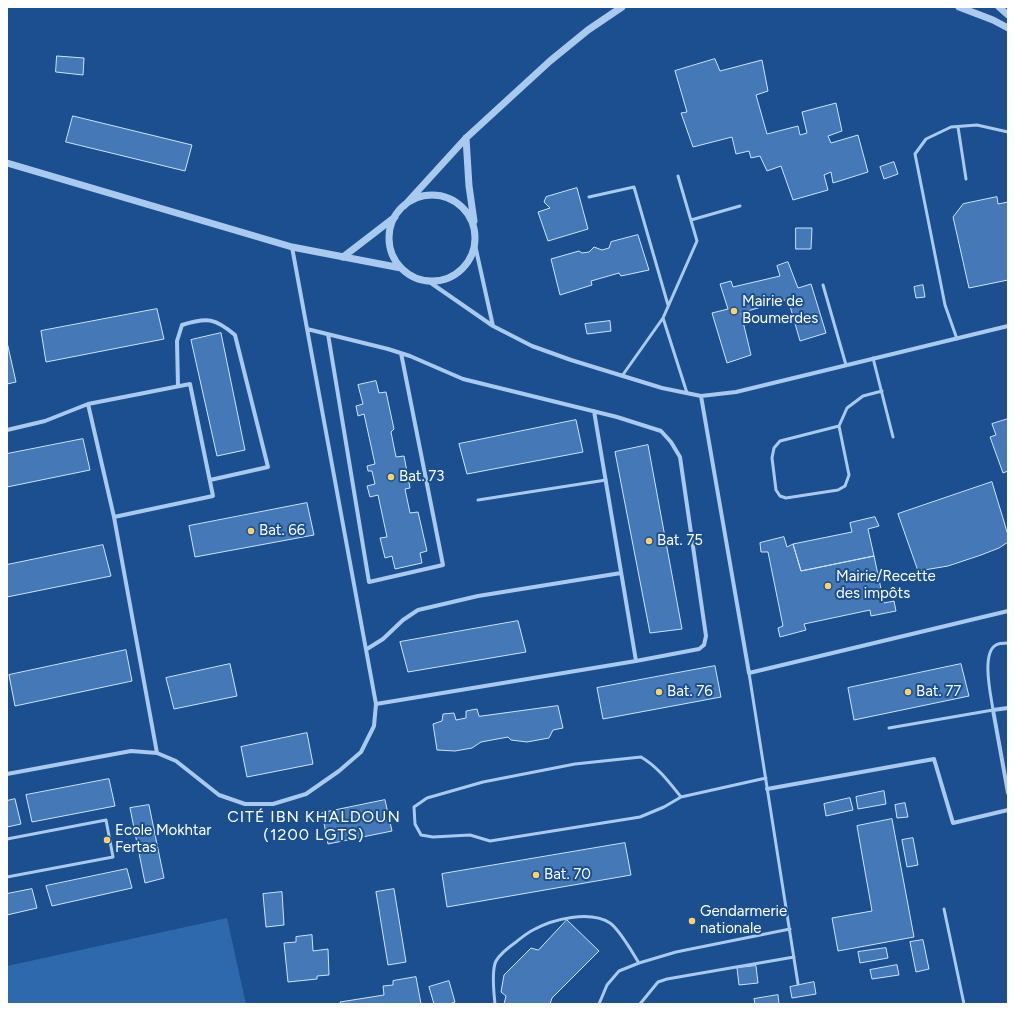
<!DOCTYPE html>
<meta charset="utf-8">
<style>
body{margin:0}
#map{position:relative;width:1015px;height:1011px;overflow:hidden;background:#1b4f8f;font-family:Figtree,sans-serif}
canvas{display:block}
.frame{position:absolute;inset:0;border:8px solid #fff;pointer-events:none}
</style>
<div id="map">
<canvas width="1015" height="1011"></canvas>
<div class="frame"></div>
</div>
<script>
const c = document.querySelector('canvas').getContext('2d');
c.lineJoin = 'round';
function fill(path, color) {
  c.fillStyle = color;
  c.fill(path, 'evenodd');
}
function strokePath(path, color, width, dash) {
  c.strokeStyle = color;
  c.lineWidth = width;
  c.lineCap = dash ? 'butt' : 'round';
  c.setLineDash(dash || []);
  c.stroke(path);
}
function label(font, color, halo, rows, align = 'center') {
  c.font = font + ' Figtree,sans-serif';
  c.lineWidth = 4;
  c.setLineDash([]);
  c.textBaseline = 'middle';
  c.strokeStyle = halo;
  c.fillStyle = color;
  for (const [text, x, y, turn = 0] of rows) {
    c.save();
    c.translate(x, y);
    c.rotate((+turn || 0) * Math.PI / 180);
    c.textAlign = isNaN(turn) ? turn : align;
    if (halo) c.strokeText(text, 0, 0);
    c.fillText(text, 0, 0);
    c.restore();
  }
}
fill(new Path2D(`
 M 227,918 L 246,1004 L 7,1004 L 7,966 Z`), '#2e69ad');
const building = new Path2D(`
 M 57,56 L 84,58 L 83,75 L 56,72 Z
 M 715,59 L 720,71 L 762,60 L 768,91 L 756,95 L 767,134 L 798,126 L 800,135 L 807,133 L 802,112 L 836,103 L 842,131 L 828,136 L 831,143 L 858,135 L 868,172 L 833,183 L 831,172 L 824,175 L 828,190 L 793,200 L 781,166 L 767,171 L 760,156 L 751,158 L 749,151 L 736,154 L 732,137 L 693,147 L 681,113 L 687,112 L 675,71 Z
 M 73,116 L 192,145 L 185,171 L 66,142 Z
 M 894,162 L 898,174 L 884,179 L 880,167 Z
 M 577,188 L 588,229 L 548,241 L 538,212 L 550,208 L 544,202 L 546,197 Z
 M 997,197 L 998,204 L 1008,202 L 1008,280 L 969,288 L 953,217 L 963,204 Z
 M 796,228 L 812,228 L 811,249 L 796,249 Z
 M 638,235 L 649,270 L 621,276 L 619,273 L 591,281 L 592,285 L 560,295 L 551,259 L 579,251 L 582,253 L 589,252 L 594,247 L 602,250 L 609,248 L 611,242 Z
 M 788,262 L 798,288 L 811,284 L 826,333 L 800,341 L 788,299 L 741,313 L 751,355 L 727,363 L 712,313 L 728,309 L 720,284 L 731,281 L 733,287 L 780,276 L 777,266 Z
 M 923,285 L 925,297 L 916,298 L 914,287 Z
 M 157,309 L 164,339 L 46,362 L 41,331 Z
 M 610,321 L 611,331 L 587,334 L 585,324 Z
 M 221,333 L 245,450 L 217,456 L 191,340 Z
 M 7,342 L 16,382 L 7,384 Z
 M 376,381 L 379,393 L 386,392 L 394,429 L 391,432 L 396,457 L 404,456 L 410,488 L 405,489 L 410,513 L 418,512 L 427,551 L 420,553 L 422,563 L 395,569 L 392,556 L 385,558 L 380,538 L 387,537 L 378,495 L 370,497 L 367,486 L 375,484 L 372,471 L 368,471 L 367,466 L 375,464 L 364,414 L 358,416 L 356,406 L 363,404 L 358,385 Z
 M 1008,419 L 1008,471 L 1003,473 L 990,437 L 996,435 L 992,424 Z
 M 576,420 L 583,452 L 467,474 L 459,444 Z
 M 83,439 L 90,470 L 7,487 L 7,454 Z
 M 648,445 L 682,629 L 650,633 L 615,452 Z
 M 992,482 L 1008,535 L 1008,542 L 999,548 L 981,555 L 948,566 L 918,571 L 898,514 Z
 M 307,503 L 314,535 L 195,557 L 189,526 Z
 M 875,517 L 879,526 L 868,529 L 874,556 L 801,571 L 793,544 L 852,532 L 850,523 Z
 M 784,537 L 787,547 L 793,544 L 801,571 L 874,556 L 884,603 L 894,601 L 896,611 L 871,616 L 870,610 L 804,624 L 806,630 L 780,637 L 778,628 L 783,626 L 768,552 L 761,552 L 760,543 Z
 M 103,545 L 111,576 L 7,597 L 7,565 Z
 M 518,621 L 526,652 L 408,672 L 400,642 Z
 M 126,650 L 132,681 L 15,706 L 9,675 Z
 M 230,664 L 237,696 L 174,709 L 166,678 Z
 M 961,664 L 969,696 L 854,720 L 848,688 Z
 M 715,666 L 721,697 L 603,719 L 597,688 Z
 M 558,706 L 563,728 L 553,730 L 549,738 L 527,742 L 511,740 L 508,737 L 481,742 L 472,748 L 455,751 L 437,750 L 433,724 L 442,721 L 443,714 L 454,713 L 456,720 L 466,718 L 466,711 L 477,709 L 479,716 Z
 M 307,733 L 313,764 L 247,777 L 241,747 Z
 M 109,779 L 115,806 L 32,822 L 26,795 Z
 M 884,791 L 886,804 L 858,809 L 856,797 Z
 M 850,798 L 853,810 L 826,816 L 824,804 Z
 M 15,799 L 21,824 L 7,827 L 7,801 Z
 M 385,800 L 392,831 L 328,844 L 322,813 Z
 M 905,803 L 908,817 L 897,818 L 895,805 Z
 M 149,805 L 164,878 L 145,883 L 130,808 Z
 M 892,819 L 914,937 L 838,951 L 832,918 L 872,911 L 857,826 Z
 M 913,838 L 918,865 L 907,867 L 902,840 Z
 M 625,843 L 631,875 L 447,907 L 442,874 Z
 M 127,869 L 132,888 L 52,906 L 46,886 Z
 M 32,889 L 37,908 L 7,915 L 7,894 Z
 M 394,889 L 406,962 L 388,965 L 376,892 Z
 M 282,892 L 284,925 L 266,927 L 263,894 Z
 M 567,920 L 599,951 L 552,998 L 550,1004 L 504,1004 L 506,996 L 501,992 L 504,975 L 531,948 L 538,950 Z
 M 312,935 L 313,951 L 328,949 L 329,975 L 317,976 L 317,979 L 288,982 L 284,943 L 296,942 L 296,937 Z
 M 923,940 L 929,969 L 916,972 L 910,942 Z
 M 886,948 L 888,958 L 860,963 L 858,952 Z
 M 897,965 L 899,975 L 872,979 L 870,970 Z
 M 756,966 L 758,983 L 739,985 L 737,968 Z
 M 416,977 L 421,1004 L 341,1004 L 340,1002 L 384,995 L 383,986 L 393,985 L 393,981 Z
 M 449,981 L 455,1002 L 450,1004 L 434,1004 L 429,987 Z
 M 814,982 L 816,994 L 792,998 L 790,987 Z
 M 778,995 L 779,1004 L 755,1004 L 754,999 Z`);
fill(building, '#4478b7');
strokePath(building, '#cfe3fa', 1);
strokePath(new Path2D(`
 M 958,127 L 966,179
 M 678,176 L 697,241 L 663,318 L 687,393
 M 589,197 L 634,187 L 668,305
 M 691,220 L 740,206
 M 823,285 L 846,365
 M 957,339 L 945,305 L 915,154 L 926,139 L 951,127 L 977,125 L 1008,132
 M 873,358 L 893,437
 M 622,376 L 663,318
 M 839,426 L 849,475 L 845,486 L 838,490 L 786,498 L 780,496 L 776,490 L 772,458 L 774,448 L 780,441 L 839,426 L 847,408 L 863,396 L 882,391
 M 478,500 L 606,480
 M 749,673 L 798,984
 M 889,728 L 993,710 C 991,696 981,653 996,645 C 999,643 1005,643 1008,643
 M 681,797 C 669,782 658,767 641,757 L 575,764 L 483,782 L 427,798 L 414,807 L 415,824 L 421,835 L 433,837 L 470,835 L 490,841 L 640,817 L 664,807 L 681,797 L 766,778
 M 7,839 L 106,820 L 113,857 L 7,877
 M 944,909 L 964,1004
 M 495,1004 C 494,993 491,971 496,961 C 500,954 509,947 516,942 C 521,938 527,933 533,930 C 553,919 590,910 610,923 C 620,930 632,952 639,963
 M 599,1004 L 607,985 L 619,971 L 639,963 L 676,952 L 790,929
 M 640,1004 L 658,982 L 667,979 L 794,957`), '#a9c9ee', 3);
strokePath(new Path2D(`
 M 428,281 L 493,326 L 475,245
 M 493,326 L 532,346 L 571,360 L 662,388 L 701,396 L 736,392 L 1008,326
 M 307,329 L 388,349 L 410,356 L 463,379 L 617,417 L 661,431 L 671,442 L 680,457 L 706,636 L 704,645 L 699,649 L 636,661 L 376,704
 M 328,334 L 369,582 L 443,565 L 401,353
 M 178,386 L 177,341 L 182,325 C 207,317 215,318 235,335 L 268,467 L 210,480
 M 701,396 L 749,673 L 1008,611
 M 594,411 L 636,661
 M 7,430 L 45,421 L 88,404
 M 114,517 L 213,496 L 190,384 L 88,404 L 114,517 L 157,753
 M 367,649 L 383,639 L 403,620 L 418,610 L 478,596 L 621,573
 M 1008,708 L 993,710 L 1008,793
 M 7,774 L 131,751 L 157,753 L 176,761 L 219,795 L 245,804 L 273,804 L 306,794 L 339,771 L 361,752 L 374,726 L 376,704 L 292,247
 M 767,789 L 934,759 L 953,823 L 1008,810`), '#a9c9ee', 4);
strokePath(new Path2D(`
 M 959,7 L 993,20 L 1008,28
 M 999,7 L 1008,15
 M 466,138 L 469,186 L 474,221
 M 7,163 L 292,247 L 401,268
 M389 238a43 43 0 1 1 86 0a43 43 0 1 1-86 0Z
 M 404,206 L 466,138 L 550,61 L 588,30 L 622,7
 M 343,257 L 395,217`), '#a9c9ee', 7);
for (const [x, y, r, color] of [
 [734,311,4,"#ffd166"],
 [391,477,4,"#ffd166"],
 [251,531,4,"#ffd166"],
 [649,541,4,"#ffd166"],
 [828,586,4,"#ffd166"],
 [659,692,4,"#ffd166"],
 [908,692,4,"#ffd166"],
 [107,840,4,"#ffd166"],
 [536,875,4,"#ffd166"],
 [692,921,4,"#ffd166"]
]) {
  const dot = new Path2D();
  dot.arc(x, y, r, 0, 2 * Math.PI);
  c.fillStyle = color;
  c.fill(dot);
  strokePath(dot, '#1b4f8f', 1.5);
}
label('15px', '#fff', '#1b4f8f', [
 ["Mairie de",742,302],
 ["Boumerdes",742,319],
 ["Bat. 73",399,477],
 ["Bat. 66",259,531],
 ["Bat. 75",657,541],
 ["Mairie/Recette",836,577],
 ["des impôts",836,594],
 ["Bat. 76",667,692],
 ["Bat. 77",916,692],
 ["Ecole Mokhtar",115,831],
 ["Fertas",115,848],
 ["Bat. 70",544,875],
 ["Gendarmerie",700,912],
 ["nationale",700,929]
], 'left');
c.letterSpacing = '1px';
label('16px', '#fff', '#1b4f8f', [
 ["CITÉ IBN KHALDOUN",314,817],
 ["(1200 LGTS)",314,835]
]);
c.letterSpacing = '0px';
</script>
